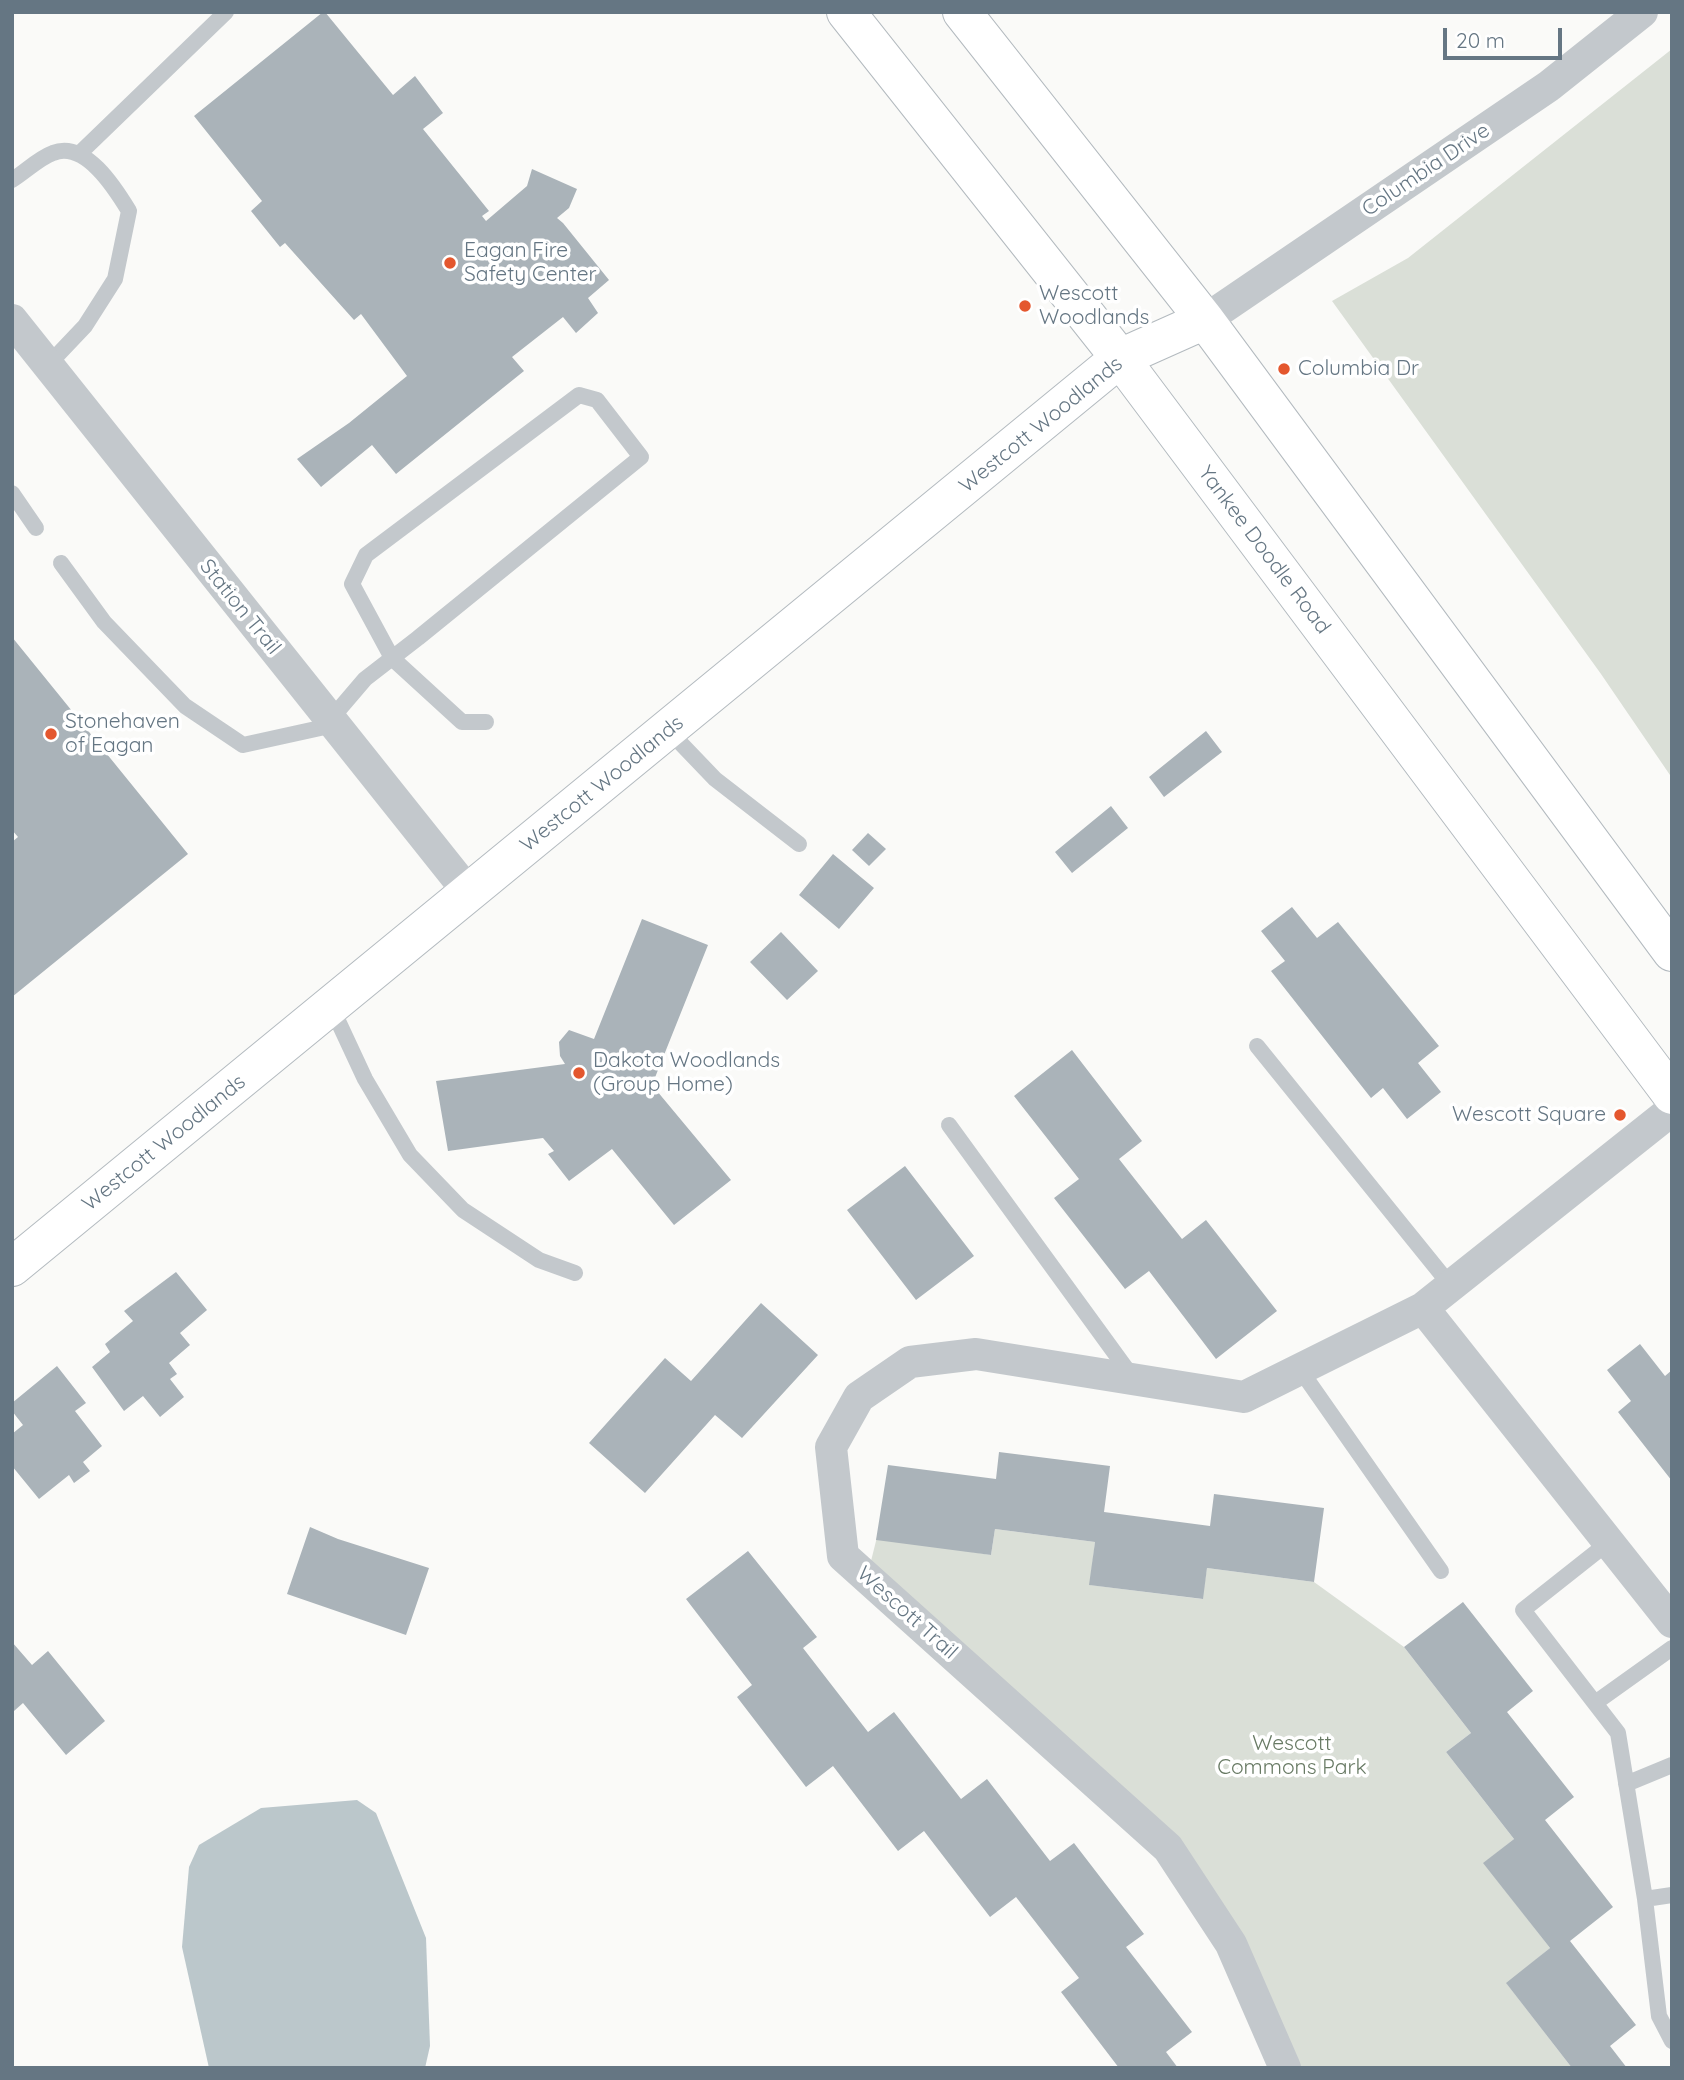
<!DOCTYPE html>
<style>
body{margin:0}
#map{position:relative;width:1684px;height:2080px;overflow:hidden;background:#fafaf8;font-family:Quicksand,sans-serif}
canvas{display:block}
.frame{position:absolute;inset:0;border:14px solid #657683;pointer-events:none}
.scale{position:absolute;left:1443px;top:28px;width:119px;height:32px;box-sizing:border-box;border:4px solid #657683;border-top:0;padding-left:9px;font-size:21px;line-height:24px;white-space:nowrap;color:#657683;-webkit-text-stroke:5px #fff;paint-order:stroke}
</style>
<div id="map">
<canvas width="1684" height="2080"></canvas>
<div class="frame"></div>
<div class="scale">20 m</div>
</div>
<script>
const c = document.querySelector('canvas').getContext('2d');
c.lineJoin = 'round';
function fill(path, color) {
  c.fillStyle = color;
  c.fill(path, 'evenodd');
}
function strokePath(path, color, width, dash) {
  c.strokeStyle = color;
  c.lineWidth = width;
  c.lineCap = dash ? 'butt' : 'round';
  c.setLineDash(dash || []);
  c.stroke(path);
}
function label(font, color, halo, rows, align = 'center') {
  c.font = font + ' Quicksand,sans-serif';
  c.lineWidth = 7;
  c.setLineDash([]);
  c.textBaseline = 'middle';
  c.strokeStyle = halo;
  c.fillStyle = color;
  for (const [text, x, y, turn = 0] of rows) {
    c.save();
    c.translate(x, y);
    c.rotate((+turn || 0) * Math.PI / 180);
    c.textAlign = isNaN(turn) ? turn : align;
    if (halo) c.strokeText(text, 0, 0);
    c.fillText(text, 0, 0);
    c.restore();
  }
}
fill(new Path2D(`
 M 1672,49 L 1672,778 L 1601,674 L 1332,301 L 1408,258 Z
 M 995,1529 L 1095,1542 L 1090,1585 L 1202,1599 L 1207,1568 L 1314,1582 L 1404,1647 L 1471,1733 L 1446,1752 L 1514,1839 L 1484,1863 L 1550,1948 L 1507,1984 L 1572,2068 L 1285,2068 L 1168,1848 L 867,1577 L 877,1537 L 991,1555 Z`), '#dadfd7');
fill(new Path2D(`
 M 357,1800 L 376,1813 L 426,1938 L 430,2046 L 425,2068 L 209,2068 L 182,1947 L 189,1867 L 199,1845 L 261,1808 Z`), '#bbc7cb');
fill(new Path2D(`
 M 323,12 L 325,12 L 393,95 L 415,76 L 443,113 L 423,129 L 489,211 L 482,216 L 486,221 L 527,186 L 532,169 L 577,189 L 569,208 L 557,218 L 563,223 L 609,280 L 588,298 L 598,313 L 576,333 L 563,317 L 512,357 L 524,371 L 396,474 L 372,445 L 321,487 L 297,459 L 349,423 L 407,376 L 361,314 L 354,320 L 285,243 L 280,247 L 251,211 L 262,201 L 194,116 Z
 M 12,637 L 188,854 L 12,997 L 12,842 L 18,837 L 12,830 Z
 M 1206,731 L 1222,752 L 1164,797 L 1149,777 Z
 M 1111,806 L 1128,828 L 1072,873 L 1055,852 Z
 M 868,833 L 886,849 L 869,866 L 852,850 Z
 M 833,854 L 874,888 L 839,929 L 799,895 Z
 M 1292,907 L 1317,938 L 1338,922 L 1439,1046 L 1418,1063 L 1441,1092 L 1407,1119 L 1383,1088 L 1371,1098 L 1271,971 L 1285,961 L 1261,931 Z
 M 642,919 L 708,945 L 652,1085 L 731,1180 L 674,1225 L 612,1149 L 569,1181 L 548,1154 L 554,1151 L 543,1138 L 448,1151 L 436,1081 L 565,1064 L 560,1056 L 559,1042 L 569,1030 L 594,1039 Z
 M 781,932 L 818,971 L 787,1000 L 750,962 Z
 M 1072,1050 L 1142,1141 L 1119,1159 L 1182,1239 L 1206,1220 L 1277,1311 L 1216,1359 L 1149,1271 L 1125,1289 L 1054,1198 L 1079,1179 L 1014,1096 Z
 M 905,1166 L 974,1256 L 916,1300 L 847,1210 Z
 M 176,1272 L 207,1310 L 180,1333 L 190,1345 L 169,1363 L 177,1374 L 170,1379 L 184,1397 L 160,1417 L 143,1396 L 124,1411 L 92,1367 L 110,1352 L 105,1344 L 133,1321 L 124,1311 Z
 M 761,1303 L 818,1355 L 742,1438 L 715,1415 L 645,1493 L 589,1443 L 665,1358 L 691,1381 Z
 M 1640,1344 L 1665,1376 L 1672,1370 L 1672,1481 L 1618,1412 L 1631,1401 L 1607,1370 Z
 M 57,1366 L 86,1403 L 75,1411 L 102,1446 L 83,1462 L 90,1471 L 74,1483 L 69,1475 L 39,1499 L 12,1466 L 12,1434 L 23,1425 L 12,1411 L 12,1403 Z
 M 999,1452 L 1110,1466 L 1104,1512 L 1210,1526 L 1214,1494 L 1324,1508 L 1314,1582 L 1207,1568 L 1203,1599 L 1089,1585 L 1095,1542 L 995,1529 L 991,1555 L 876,1540 L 888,1465 L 996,1479 Z
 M 310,1527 L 338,1539 L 429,1568 L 406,1635 L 287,1594 Z
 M 748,1551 L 817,1637 L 803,1648 L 868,1732 L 894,1712 L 961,1799 L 987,1779 L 1050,1861 L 1074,1843 L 1144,1934 L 1126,1947 L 1192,2032 L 1166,2052 L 1178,2068 L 1119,2068 L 1061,1992 L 1079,1978 L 1016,1897 L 990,1917 L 924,1831 L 898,1851 L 833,1766 L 806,1787 L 737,1697 L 752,1685 L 686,1599 Z
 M 1463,1602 L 1533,1691 L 1507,1712 L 1574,1797 L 1545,1820 L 1613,1907 L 1570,1941 L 1636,2025 L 1610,2046 L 1627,2068 L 1572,2068 L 1506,1983 L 1550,1948 L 1483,1863 L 1514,1839 L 1446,1752 L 1471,1733 L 1404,1647 Z
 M 12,1642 L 32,1665 L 48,1651 L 105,1721 L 66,1755 L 23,1703 L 14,1711 L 12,1709 Z`), '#aab3b9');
const secondary = new Path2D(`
 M 846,12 L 1120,358 L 1672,1095
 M 962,12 L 1205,320 L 1672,952
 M 12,1267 L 1120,358 L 1205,320`);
strokePath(secondary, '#b3babf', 40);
strokePath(new Path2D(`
 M 80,153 L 226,12
 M 12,180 C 25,172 39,158 53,153 C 85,140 115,188 129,211 L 115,279 L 85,326 L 48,365
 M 12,493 L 36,528
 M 61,563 L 104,622 L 185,706 L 243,745 L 334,725
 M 330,720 L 365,679 L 418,638 L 641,457 L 597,400 L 579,395 L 366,555 L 352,584 L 392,658 L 462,722 L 486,722
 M 668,730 L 715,779 L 799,844
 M 331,1006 L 365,1079 L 410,1155 L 463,1210 L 539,1260 L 575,1273
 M 1257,1046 L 1451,1286
 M 949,1125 L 1133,1378
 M 1299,1368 L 1441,1571
 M 1609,1542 L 1523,1610 L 1618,1733 L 1645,1899 L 1659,2016 L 1672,2041
 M 1595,1703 L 1672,1648
 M 1626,1784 L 1672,1765
 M 1645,1899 L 1672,1895`), '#c3c8cc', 16);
strokePath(new Path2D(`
 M 12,320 L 469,893
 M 1205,320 L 1549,86 L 1642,12
 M 1423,1308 L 1672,1622
 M 1285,2068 L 1231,1944 L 1168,1848 L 843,1556 L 831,1447 L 859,1397 L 910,1362 L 976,1354 L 1244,1397 L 1423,1308 L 1672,1110`), '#c3c8cc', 32);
strokePath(secondary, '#fff', 38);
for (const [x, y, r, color] of [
 [450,263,7,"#e4572e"],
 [1025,306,7,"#e4572e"],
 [1284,369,7,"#e4572e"],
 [51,734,7,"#e4572e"],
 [579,1073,7,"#e4572e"],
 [1620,1115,7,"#e4572e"]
]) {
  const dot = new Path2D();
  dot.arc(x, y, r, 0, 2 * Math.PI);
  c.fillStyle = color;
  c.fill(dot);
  strokePath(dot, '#fff', 2.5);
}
label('21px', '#657683', '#fff', [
 ["Columbia Drive",1426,170,-34],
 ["Westcott Woodlands",1041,425,-39],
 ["Yankee Doodle Road",1264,550,53],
 ["Station Trail",240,607,51],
 ["Westcott Woodlands",602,784,-39],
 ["Westcott Woodlands",164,1143,-39],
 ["Wescott Trail",907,1613,42]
]);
label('21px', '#657683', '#fff', [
 ["Eagan Fire",464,251],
 ["Safety Center",464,275],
 ["Wescott",1039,294],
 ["Woodlands",1039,318],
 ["Columbia Dr",1298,369],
 ["Stonehaven",65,722],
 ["of Eagan",65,746],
 ["Dakota Woodlands",593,1061],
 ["(Group Home)",593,1085],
 ["Wescott Square",1606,1115,"right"]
], 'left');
label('21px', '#687a64', '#fff', [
 ["Wescott",1292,1744],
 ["Commons Park",1292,1768]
]);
</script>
